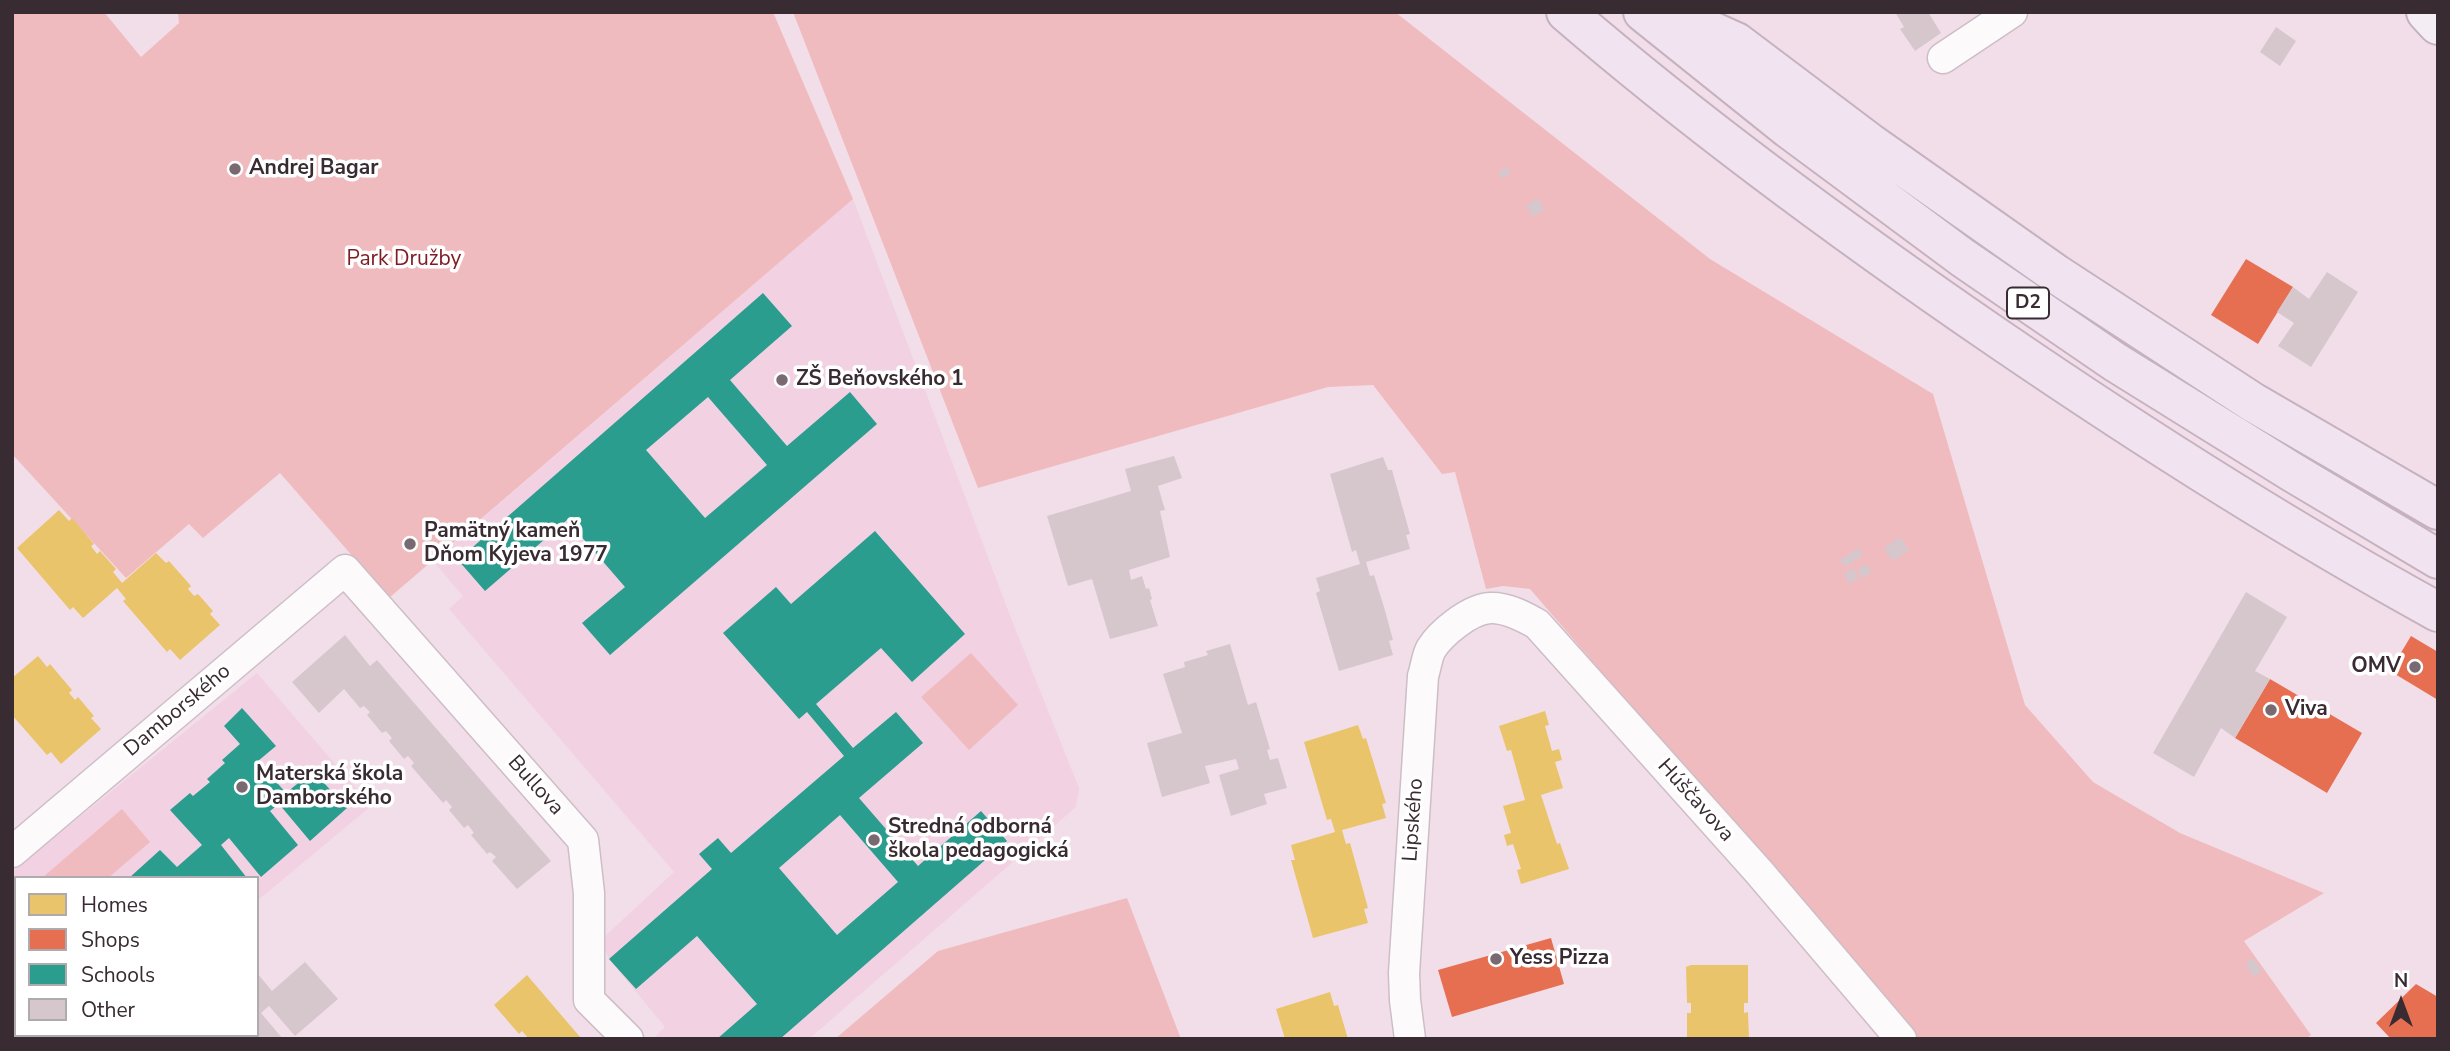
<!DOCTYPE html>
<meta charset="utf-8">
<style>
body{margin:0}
#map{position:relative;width:2450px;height:1051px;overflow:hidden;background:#f2dee8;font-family:"Nunito Sans",sans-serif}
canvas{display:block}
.frame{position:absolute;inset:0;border:14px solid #382b32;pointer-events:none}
.legend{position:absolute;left:14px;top:876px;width:245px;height:161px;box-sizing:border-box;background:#fff;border:2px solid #afaaad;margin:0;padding:9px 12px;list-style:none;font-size:21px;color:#382b32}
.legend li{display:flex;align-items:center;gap:14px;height:35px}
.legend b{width:35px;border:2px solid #afaaad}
.north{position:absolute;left:2366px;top:967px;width:70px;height:70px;-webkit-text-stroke:5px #fff;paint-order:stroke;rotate:0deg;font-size:19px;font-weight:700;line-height:28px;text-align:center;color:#382b32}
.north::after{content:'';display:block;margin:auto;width:24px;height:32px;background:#382b32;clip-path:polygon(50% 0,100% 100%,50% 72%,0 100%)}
</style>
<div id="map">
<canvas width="2450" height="1051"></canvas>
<div class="frame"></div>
<ul class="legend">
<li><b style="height:19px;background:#e9c46a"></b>Homes</li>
<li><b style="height:19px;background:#e76f51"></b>Shops</li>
<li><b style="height:19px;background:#2a9d8f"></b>Schools</li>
<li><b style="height:19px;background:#d6c7cd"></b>Other</li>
</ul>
<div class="north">N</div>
</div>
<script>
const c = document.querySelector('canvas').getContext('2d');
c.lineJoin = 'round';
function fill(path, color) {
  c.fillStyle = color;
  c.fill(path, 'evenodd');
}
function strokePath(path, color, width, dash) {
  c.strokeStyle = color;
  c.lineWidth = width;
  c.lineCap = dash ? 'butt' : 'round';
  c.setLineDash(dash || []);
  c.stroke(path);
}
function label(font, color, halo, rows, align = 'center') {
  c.font = font + ' "Nunito Sans",sans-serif';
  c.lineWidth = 7;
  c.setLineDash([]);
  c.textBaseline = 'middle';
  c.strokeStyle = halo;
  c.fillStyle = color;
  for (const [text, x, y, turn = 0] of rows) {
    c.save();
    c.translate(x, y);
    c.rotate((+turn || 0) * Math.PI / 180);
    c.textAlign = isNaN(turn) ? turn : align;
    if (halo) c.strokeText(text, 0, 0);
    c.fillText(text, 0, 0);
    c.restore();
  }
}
fill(new Path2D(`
 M 853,199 L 1009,613 L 1079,788 L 1076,807 L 809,1039 L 653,1039 L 665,1027 L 609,959 L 601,940 L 674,872 L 449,609 L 463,596 L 433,561 Z
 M 257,673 L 371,806 L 257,901 L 257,878 L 16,878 L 16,945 L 12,941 L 12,872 Z`), '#f2d1e2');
fill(new Path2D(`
 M 12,12 L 104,12 L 141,57 L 179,23 L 178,12 L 773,12 L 853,199 L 389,598 L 280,473 L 203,538 L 189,524 L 126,578 L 12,454 Z
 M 793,12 L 1395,12 L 1710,259 L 1933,394 L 2025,705 L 2093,782 L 2180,833 L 2324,893 L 2244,941 L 2311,1035 L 2305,1039 L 1918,1039 L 1530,589 L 1503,586 L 1486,589 L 1455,472 L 1442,474 L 1373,385 L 1328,387 L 978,488 Z
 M 971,653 L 1018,705 L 969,750 L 921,697 Z
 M 122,809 L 150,842 L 108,878 L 42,878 Z
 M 1127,898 L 1181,1039 L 835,1039 L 938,951 Z`), '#f0bbbe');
fill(new Path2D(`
 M 59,510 L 69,521 L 72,518 L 94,544 L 91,546 L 97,554 L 100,551 L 116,569 L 113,572 L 122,583 L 156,553 L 166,563 L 169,561 L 191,586 L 188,589 L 194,596 L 198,594 L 213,611 L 210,614 L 220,625 L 180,660 L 170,649 L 167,652 L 123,601 L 126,599 L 117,588 L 83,618 L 73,607 L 70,610 L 17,548 Z
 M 38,656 L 47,667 L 50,664 L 72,690 L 69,693 L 75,700 L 78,697 L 94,716 L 91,718 L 101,729 L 61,764 L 51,752 L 47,755 L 12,715 L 12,678 Z
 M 1545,711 L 1549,725 L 1545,726 L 1552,751 L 1559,749 L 1562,760 L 1555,762 L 1563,788 L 1541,795 L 1557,844 L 1560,843 L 1569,869 L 1521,884 L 1517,870 L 1521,869 L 1513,844 L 1507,846 L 1504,835 L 1511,833 L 1503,806 L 1525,800 L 1511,750 L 1507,751 L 1499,726 Z
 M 1358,725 L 1363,739 L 1366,738 L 1386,803 L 1382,804 L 1386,818 L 1342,830 L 1346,844 L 1350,843 L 1368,908 L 1364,909 L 1368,923 L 1313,938 L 1291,860 L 1295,860 L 1291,845 L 1335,832 L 1331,819 L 1327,820 L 1304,742 Z
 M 1691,965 L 1748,965 L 1748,1003 L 1744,1003 L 1744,1013 L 1748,1012 L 1749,1039 L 1687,1039 L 1687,1013 L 1691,1013 L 1691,1003 L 1687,1003 L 1686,967 Z
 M 527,975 L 574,1030 L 582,1039 L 529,1039 L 522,1031 L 519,1034 L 494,1005 Z
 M 1330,992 L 1334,1006 L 1338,1005 L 1348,1039 L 1285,1039 L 1276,1009 Z`), '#e9c46a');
fill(new Path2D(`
 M 2246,259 L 2293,287 L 2258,344 L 2211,315 Z
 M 2411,636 L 2438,652 L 2438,700 L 2390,671 Z
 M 2270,679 L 2362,733 L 2327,793 L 2235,738 Z
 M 1551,938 L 1564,984 L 1452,1017 L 1438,970 Z
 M 2416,984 L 2438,997 L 2438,1039 L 2391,1039 L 2376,1023 Z`), '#e76f51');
fill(new Path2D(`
 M 763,293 L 792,326 L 730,380 L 787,446 L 850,392 L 877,424 L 610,655 L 582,623 L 625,587 L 567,520 L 485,591 L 458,560 ZM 708,397 L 767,465 L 705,518 L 646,450 Z
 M 875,531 L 965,634 L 912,682 L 881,648 L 816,704 L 853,748 L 896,712 L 923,743 L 859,798 L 918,866 L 981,811 L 1007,841 L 780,1039 L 717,1039 L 757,1004 L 697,936 L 636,989 L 609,959 L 712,869 L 699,854 L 718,838 L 731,853 L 844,756 L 807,712 L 799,719 L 723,633 L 776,587 L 791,604 ZM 840,815 L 898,882 L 837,935 L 779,868 Z
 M 242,708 L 276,746 L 258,761 L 286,793 L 313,771 L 347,808 L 310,841 L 279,804 L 270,811 L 298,845 L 261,877 L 229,838 L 221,845 L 247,878 L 129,878 L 160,850 L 177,867 L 202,845 L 170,810 L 190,793 L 193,796 L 210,782 L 207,779 L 225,763 L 222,760 L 240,744 L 224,726 Z`), '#2a9d8f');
fill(new Path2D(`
 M 1895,12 L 1928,12 L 1941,33 L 1915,51 L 1900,29 L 1904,27 Z
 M 2276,27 L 2296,41 L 2280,66 L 2260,52 Z
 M 1506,167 L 1511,173 L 1502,179 L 1498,173 Z
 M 1537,198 L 1545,209 L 1533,217 L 1526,206 Z
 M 2327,272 L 2358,292 L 2311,367 L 2278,346 L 2294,323 L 2277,312 L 2293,287 L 2309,299 Z
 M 1174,456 L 1182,478 L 1158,486 L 1165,510 L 1160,511 L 1170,557 L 1129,570 L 1131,580 L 1142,576 L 1146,589 L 1149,588 L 1152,599 L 1150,600 L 1158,626 L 1110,639 L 1092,579 L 1068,586 L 1047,516 L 1131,491 L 1125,469 Z
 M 1383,457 L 1388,470 L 1392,470 L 1410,534 L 1406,535 L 1410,549 L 1366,562 L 1370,576 L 1374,575 L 1384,607 L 1393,640 L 1389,641 L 1393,655 L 1339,671 L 1316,593 L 1320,591 L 1316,578 L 1360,564 L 1356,550 L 1352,552 L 1330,474 Z
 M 1900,537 L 1909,550 L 1893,561 L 1884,548 Z
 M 1858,548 L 1863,555 L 1845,567 L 1840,560 Z
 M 1866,564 L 1872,572 L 1862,578 L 1857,570 Z
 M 1853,568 L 1859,578 L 1849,584 L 1844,574 Z
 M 2246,592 L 2287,617 L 2255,671 L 2270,679 L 2235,738 L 2221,728 L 2194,777 L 2153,753 Z
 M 345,635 L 370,666 L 377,660 L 551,861 L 517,889 L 492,861 L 496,857 L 490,852 L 487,854 L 471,835 L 474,833 L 468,825 L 464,828 L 449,810 L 452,807 L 446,800 L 443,803 L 411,766 L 414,763 L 408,756 L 404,759 L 389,741 L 392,738 L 386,731 L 382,733 L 367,715 L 370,712 L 364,706 L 360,708 L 344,689 L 319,713 L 292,682 Z
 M 1230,644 L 1248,705 L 1256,702 L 1270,749 L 1267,750 L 1270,760 L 1278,758 L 1287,788 L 1264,794 L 1267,804 L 1231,816 L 1219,775 L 1239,769 L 1236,759 L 1205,766 L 1210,783 L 1162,797 L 1147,743 L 1182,733 L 1163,674 L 1185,667 L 1184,662 L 1208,655 L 1206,651 Z
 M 2253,958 L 2262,971 L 2254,977 L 2245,964 Z
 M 305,962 L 338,999 L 295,1036 L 269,1006 L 261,1013 L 283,1039 L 230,1039 L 234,1035 L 257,1035 L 257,973 L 272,991 Z
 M 121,1035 L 218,1035 L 214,1039 L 117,1039 Z`), '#d6c7cd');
const minor = new Path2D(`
 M 1943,58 L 2012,12
 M 12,852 L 345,570 L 583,840 L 589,893 L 589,1000 L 628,1039
 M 1410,1039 L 1405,1000 L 1404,973 L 1423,676 C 1426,667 1427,656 1431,649 C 1441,633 1470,609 1490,608 C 1506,607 1523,616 1537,624 L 1759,872 L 1901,1039`);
const primary = new Path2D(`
 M 2426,12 L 2438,25`);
const motorway = new Path2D(`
 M 1566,12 C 1703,130 1850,237 1999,339 C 2141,436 2287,529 2438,612
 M 1643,12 L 1789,129 L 1963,258 L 2115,362 L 2292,472 L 2438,559
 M 1669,12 L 1736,42 L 1870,143 L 2056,274 L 2254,403 L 2438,510`);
strokePath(minor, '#cdbec6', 33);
strokePath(primary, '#c5b1c0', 42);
strokePath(motorway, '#c5b1c0', 42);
strokePath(minor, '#fdfafc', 30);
strokePath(primary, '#f5edf4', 38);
strokePath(motorway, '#f1e4f0', 38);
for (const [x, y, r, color] of [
 [235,169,7,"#796a72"],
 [782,380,7,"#796a72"],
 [410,544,7,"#796a72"],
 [2415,667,7,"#796a72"],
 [2271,710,7,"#796a72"],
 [242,787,7,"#796a72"],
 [874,840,7,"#796a72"],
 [1496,959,7,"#796a72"]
]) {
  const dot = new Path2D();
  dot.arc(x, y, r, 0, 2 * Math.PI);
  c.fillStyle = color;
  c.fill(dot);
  strokePath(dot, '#fff', 2.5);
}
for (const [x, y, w] of [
 [2028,303,42]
]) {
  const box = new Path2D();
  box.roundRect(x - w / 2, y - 15.5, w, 31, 5);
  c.fillStyle = '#fff';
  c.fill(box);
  strokePath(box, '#382b32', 2);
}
label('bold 19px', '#382b32', null, [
 ["D2",2028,303]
]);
label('bold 21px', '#382b32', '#fff', [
 ["Andrej Bagar",249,169],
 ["ZŠ Beňovského 1",796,380],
 ["Pamätný kameň",424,532],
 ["Dňom Kyjeva 1977",424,556],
 ["OMV",2401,667,"right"],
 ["Viva",2285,710],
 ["Materská škola",256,775],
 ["Damborského",256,799],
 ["Stredná odborná",888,828],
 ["škola pedagogická",888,852],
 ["Yess Pizza",1510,959]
], 'left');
label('21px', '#801d24', '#fff', [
 ["Park Družby",404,260]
]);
label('21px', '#382b32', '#fff', [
 ["Damborského",178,711,-40],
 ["Bullova",535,786,48],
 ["Húščavova",1695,801,48],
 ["Lipského",1414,820,-86]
]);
</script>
